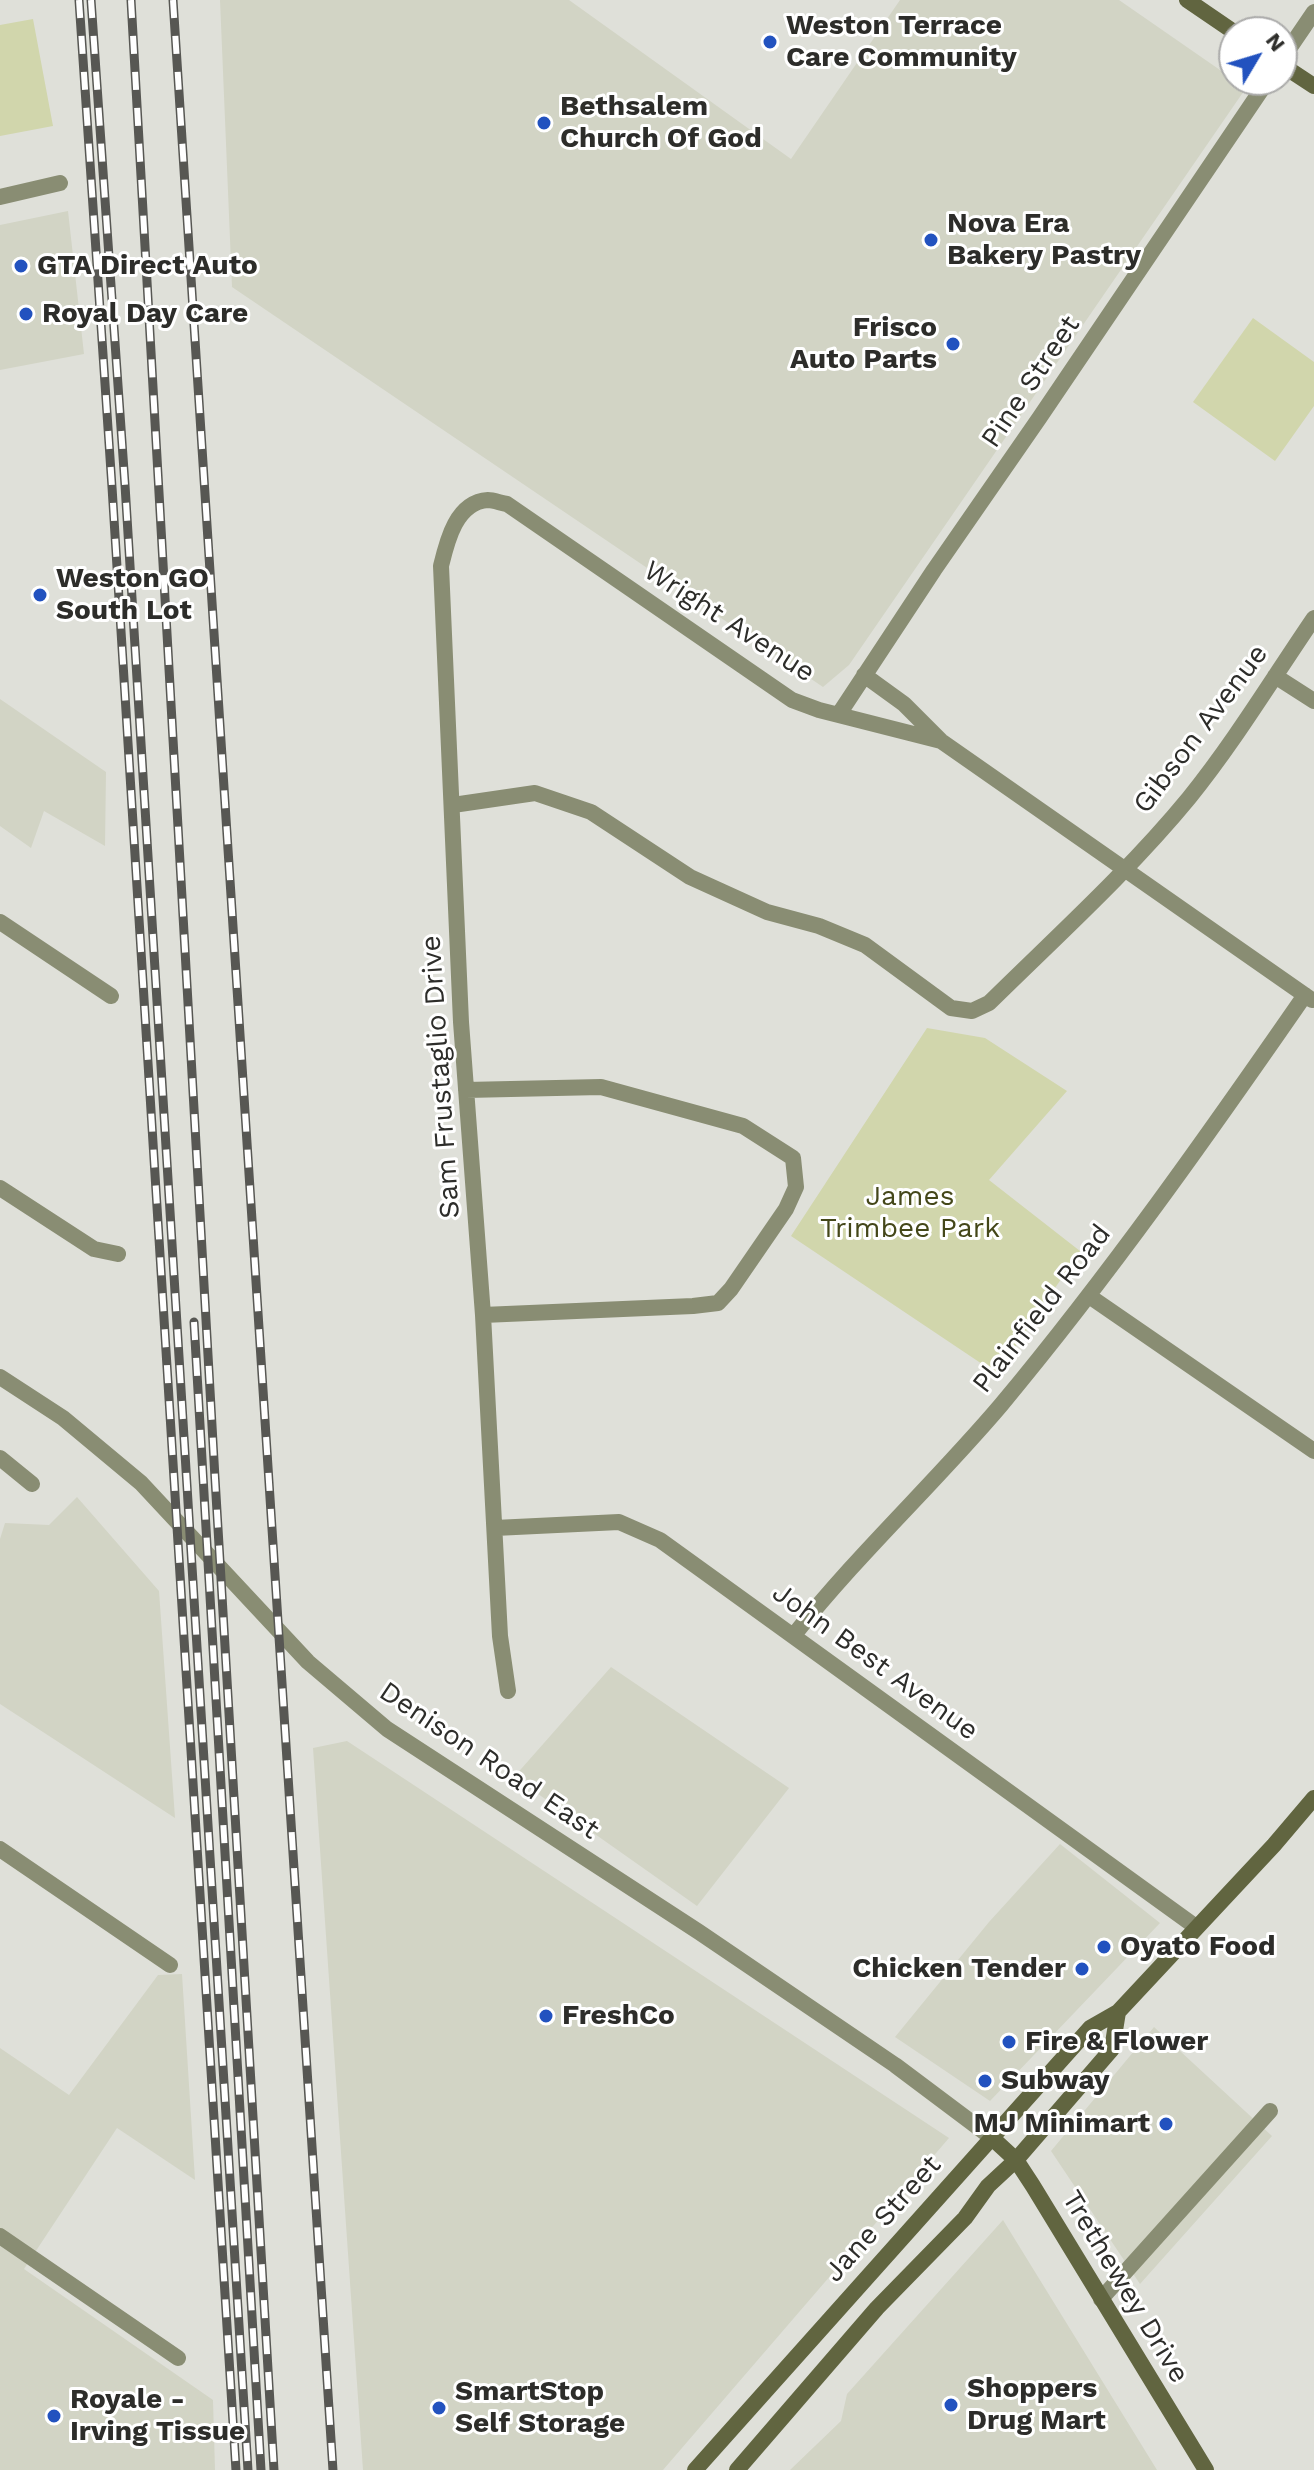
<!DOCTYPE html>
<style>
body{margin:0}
#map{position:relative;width:1314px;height:2470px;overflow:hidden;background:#dfe0d9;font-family:"Work Sans",sans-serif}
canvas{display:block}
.north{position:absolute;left:1218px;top:16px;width:80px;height:80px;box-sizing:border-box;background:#fff;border:2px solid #ababaa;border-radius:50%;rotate:52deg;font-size:22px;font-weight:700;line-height:32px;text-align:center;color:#2d2d2a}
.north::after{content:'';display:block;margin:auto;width:28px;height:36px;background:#2252bf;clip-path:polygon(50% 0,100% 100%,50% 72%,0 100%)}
</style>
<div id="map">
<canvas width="1314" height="2470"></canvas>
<div class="north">N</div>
</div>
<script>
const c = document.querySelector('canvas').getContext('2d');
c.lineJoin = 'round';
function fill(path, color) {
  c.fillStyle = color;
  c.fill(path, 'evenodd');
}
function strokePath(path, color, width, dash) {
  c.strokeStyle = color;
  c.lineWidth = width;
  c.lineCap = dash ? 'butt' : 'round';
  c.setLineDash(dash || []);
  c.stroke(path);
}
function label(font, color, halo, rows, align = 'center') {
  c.font = font + ' "Work Sans",sans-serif';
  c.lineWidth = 6;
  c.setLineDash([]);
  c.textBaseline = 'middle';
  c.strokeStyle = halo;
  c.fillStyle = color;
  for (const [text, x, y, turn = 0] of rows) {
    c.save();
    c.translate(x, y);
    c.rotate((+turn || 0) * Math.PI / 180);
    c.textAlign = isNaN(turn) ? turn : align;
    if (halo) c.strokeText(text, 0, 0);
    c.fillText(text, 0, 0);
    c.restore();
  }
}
fill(new Path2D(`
 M 220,0 L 569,0 L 791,159 L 900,0 L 1119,0 L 1246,88 L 849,665 L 823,687 L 232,287 Z
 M 68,211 L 84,354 L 0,370 L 0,225 Z
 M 0,699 L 106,772 L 105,846 L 44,811 L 31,848 L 0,826 Z
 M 77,1497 L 159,1591 L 175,1818 L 0,1704 L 0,1539 L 5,1523 L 49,1525 Z
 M 611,1667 L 789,1788 L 697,1906 L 514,1777 Z
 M 347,1741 L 949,2138 L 663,2470 L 363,2470 L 313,1748 Z
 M 1060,1844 L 1160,1923 L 990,2101 L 895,2037 L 989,1922 Z
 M 182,1974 L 195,2180 L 117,2128 L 24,2269 L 213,2400 L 215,2470 L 0,2470 L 0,2048 L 69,2095 L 158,1975 Z
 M 1154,2027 L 1272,2136 L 1140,2284 L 1051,2151 Z
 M 1003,2220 L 1157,2470 L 790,2470 L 841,2421 L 847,2394 Z`), '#d2d4c5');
fill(new Path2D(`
 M 33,19 L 53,126 L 0,136 L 0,25 Z
 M 1253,318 L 1314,362 L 1314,406 L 1275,461 L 1193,402 Z
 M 927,1028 L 985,1038 L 1067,1091 L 989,1180 L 1080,1251 L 997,1374 L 791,1236 Z`), '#d1d6ac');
strokePath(new Path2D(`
 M 1282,59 L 1314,12
 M 0,197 L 60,183
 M 864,675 L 904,704 L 941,741 L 1312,1000
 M 1275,676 L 1314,701
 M 839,714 L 934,570 L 1040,417 L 1268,80
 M 453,805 L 535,793 L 591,812 L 690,877 L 767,912 L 819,926 L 865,945 L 951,1008 L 972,1011 L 989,1003 C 1057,936 1129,871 1189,798 C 1235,741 1273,678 1314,618
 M 0,922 L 111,996
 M 466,1090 L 601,1087 L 743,1126 L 793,1158 L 796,1187 L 786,1209 L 731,1289 L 718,1303 L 693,1306 L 483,1315
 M 0,1188 L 94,1249 L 118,1254
 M 1089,1296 L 1314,1451
 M 0,1458 L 32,1484
 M 495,1528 L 619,1522 L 660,1540 L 1196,1927
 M 794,1635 C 858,1554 934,1484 1001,1405 C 1110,1274 1208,1135 1305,995
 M 508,1691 L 500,1636 L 483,1315 L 461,1022 L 441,566 C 447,541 456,502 488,500 C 493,500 501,503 507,504 L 792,700 L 819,710 L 941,741
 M 0,1849 L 170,1965
 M 0,2236 L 178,2358
 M 1101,2299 L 1270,2111`), '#898d73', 16);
strokePath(new Path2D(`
 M 0,1377 L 63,1418 L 141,1483 L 308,1662 L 387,1729 L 699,1932 L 895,2065 L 991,2137`), '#898d73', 16);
strokePath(new Path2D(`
 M 1187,0 L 1234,32
 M 1282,65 L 1314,86
 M 991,2137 L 1016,2160 L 1033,2186 L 1206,2470
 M 695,2470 L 1090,2028 L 1118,2012 L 1274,1845 L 1314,1798
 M 737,2470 L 877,2308 L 965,2218 L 988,2186 L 1016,2160 L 1112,2049 L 1118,2012`), '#616540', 16);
const rail = new Path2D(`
 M 79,0 L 112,487 L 236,2470
 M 91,0 L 125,485 L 248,2470
 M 131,0 L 215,1478 L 274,2470
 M 173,0 L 333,2470
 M 194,1322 L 261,2470`);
strokePath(rail, '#575753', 9);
strokePath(rail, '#fff', 6, [18]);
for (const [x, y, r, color] of [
 [770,42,8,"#2252bf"],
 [544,123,8,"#2252bf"],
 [931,240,8,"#2252bf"],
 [21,266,8,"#2252bf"],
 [26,314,8,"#2252bf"],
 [953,344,8,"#2252bf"],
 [40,595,8,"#2252bf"],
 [1104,1947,8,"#2252bf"],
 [1082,1969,8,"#2252bf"],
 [546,2016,8,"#2252bf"],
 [1009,2042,8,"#2252bf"],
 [985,2081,8,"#2252bf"],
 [1166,2124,8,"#2252bf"],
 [951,2405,8,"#2252bf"],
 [439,2408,8,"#2252bf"],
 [54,2416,8,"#2252bf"]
]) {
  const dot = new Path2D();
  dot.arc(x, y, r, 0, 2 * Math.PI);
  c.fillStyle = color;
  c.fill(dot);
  strokePath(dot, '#fff', 3);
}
label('bold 28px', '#2d2d2a', '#fff', [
 ["Weston Terrace",786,26],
 ["Care Community",786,58],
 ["Bethsalem",560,107],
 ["Church Of God",560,139],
 ["Nova Era",947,224],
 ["Bakery Pastry",947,256],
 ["GTA Direct Auto",37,266],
 ["Royal Day Care",42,314],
 ["Frisco",937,328,"right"],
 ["Auto Parts",937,360,"right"],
 ["Weston GO",56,579],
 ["South Lot",56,611],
 ["Oyato Food",1120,1947],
 ["Chicken Tender",1066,1969,"right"],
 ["FreshCo",562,2016],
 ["Fire & Flower",1025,2042],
 ["Subway",1001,2081],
 ["MJ Minimart",1150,2124,"right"],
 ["Shoppers",967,2389],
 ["Drug Mart",967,2421],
 ["SmartStop",455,2392],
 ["Self Storage",455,2424],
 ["Royale -",70,2400],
 ["Irving Tissue",70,2432]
], 'left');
label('28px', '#2d2d2a', '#fff', [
 ["Pine Street",1031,382,-56],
 ["Wright Avenue",729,622,33],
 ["Gibson Avenue",1201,729,-53],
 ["Sam Frustaglio Drive",441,1077,-94],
 ["Plainfield Road",1042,1309,-52],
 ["John Best Avenue",875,1662,36],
 ["Denison Road East",489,1761,34],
 ["Jane Street",883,2219,-48],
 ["Trethewey Drive",1125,2287,59]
]);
label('28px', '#444719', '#fff', [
 ["James",910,1197],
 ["Trimbee Park",910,1229]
]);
</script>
